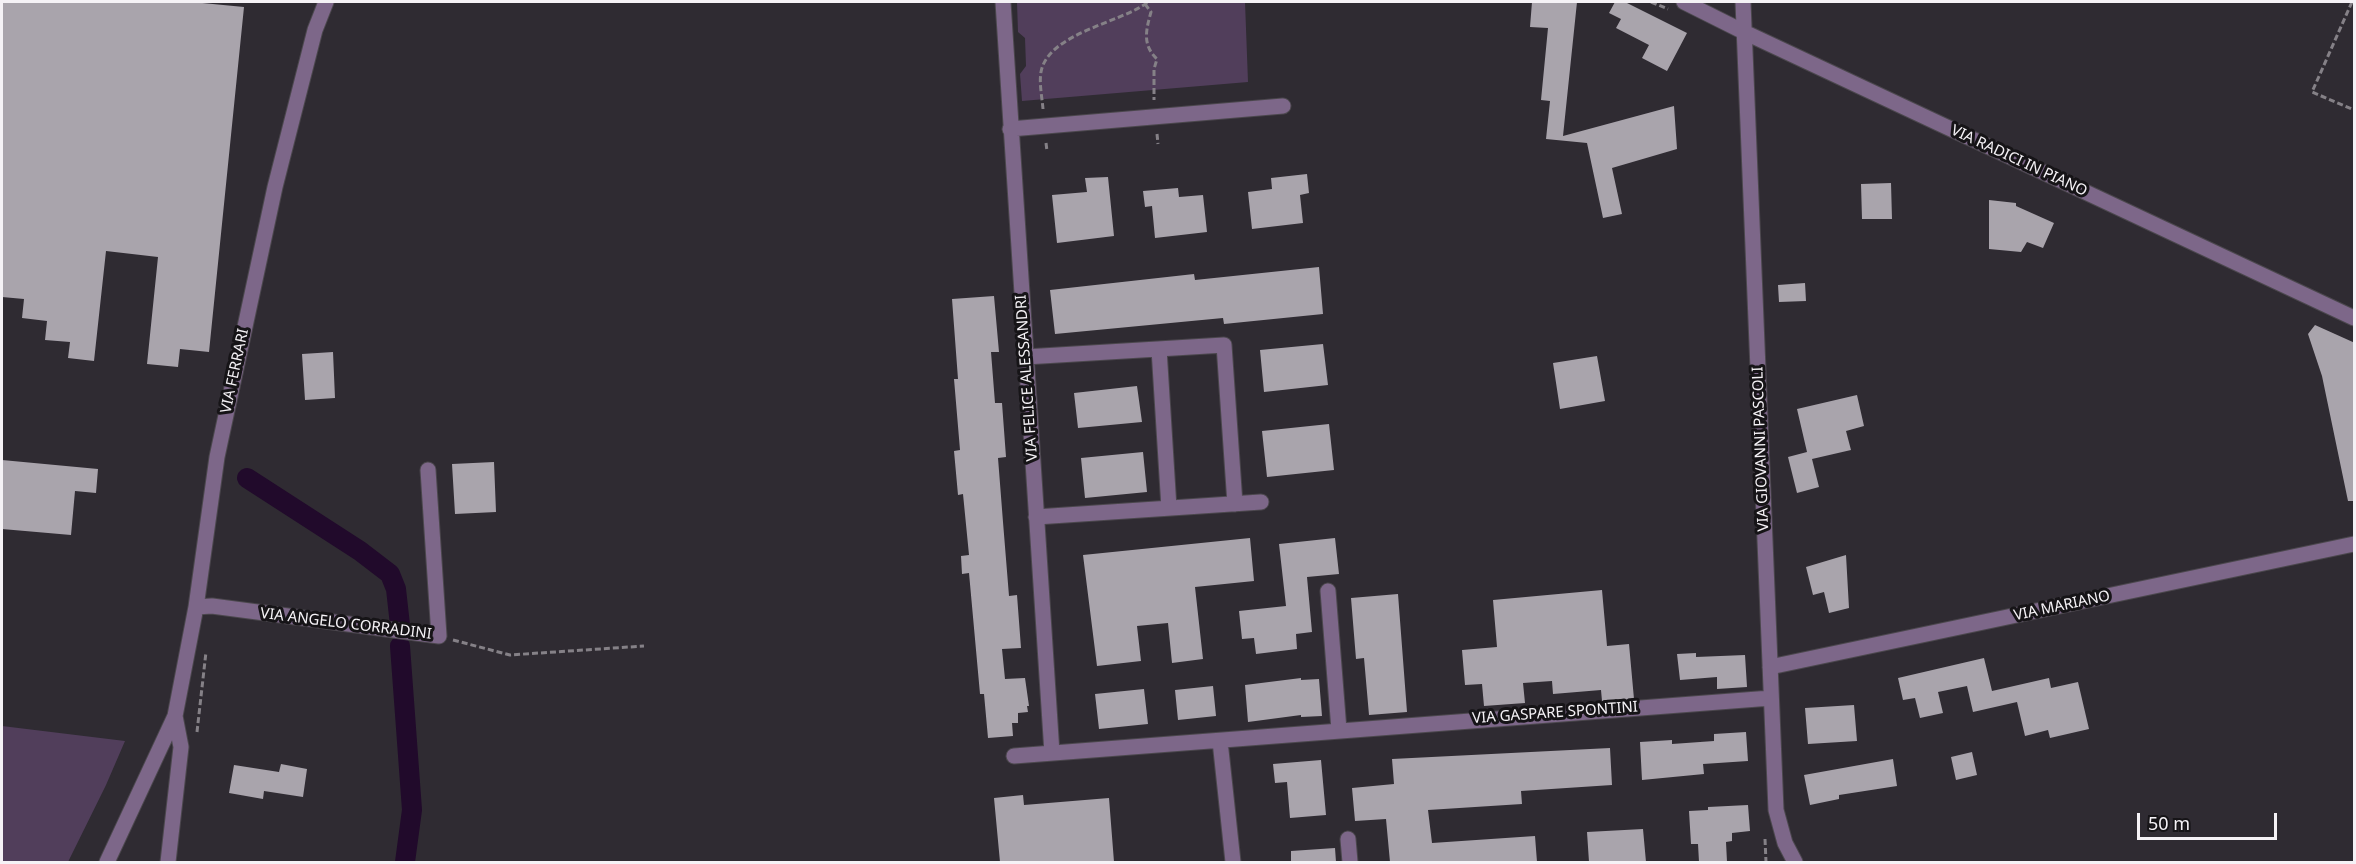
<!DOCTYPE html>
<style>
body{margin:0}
#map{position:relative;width:2356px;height:864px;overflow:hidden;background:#2f2b32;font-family:"Noto Sans",sans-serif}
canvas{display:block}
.frame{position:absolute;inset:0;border:3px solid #f5f2f6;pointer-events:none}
.scale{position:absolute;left:2137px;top:813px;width:140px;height:27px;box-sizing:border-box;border:3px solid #f5f2f6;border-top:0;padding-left:8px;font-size:18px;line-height:21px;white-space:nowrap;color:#f5f2f6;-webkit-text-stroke:4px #161417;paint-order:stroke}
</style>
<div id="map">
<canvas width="2356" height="864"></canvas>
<div class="frame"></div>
<div class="scale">50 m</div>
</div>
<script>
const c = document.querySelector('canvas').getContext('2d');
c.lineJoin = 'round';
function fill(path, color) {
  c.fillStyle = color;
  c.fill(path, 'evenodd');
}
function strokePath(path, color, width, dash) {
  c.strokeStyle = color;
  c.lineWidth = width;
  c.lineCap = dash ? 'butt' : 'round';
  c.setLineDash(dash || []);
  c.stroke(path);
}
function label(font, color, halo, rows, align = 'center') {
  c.font = font + ' "Noto Sans",sans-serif';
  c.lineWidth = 6;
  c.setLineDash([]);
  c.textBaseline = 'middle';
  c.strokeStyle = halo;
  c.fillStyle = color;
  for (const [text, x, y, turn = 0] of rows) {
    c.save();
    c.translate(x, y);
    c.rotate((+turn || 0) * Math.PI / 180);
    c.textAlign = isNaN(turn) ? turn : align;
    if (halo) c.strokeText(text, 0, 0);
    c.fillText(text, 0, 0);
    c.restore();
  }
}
fill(new Path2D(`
 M 1017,2 L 1245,2 L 1248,82 L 1022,101 L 1020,74 L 1026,66 L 1025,38 L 1018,32 Z
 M 2,726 L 125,741 L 106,785 L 68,862 L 2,862 Z`), '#513e5b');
strokePath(new Path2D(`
 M 247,478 L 360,551 L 390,574 L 396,589 L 400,625
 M 400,646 L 412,810 L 405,862`), '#210a2b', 20);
fill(new Path2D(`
 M 2,2 L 192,2 L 244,7 L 209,352 L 180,349 L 178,367 L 147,364 L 158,257 L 106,251 L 94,361 L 68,358 L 70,342 L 45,340 L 47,321 L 22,318 L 24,299 L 2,297 Z
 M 1532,2 L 1577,2 L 1563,136 L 1674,106 L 1677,149 L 1612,168 L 1622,214 L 1603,218 L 1587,143 L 1546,139 L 1550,101 L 1541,100 L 1548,28 L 1530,27 Z
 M 1615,2 L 1625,2 L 1687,33 L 1667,71 L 1642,58 L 1649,45 L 1616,28 L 1621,19 L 1609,13 Z
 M 1307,174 L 1309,193 L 1300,195 L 1303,223 L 1252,229 L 1248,192 L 1272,189 L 1271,178 Z
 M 1108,177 L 1114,236 L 1057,243 L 1052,195 L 1087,192 L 1085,178 Z
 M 1891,183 L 1892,219 L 1862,219 L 1861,184 Z
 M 1178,188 L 1179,197 L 1203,195 L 1207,232 L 1155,238 L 1152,206 L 1145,207 L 1143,191 Z
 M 1989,200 L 2016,203 L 2016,206 L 2054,223 L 2043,248 L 2027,242 L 2021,252 L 1989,249 Z
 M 1319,267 L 1323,314 L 1224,324 L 1223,318 L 1055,334 L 1050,290 L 1194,274 L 1195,280 Z
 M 1805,283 L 1806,301 L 1779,302 L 1778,285 Z
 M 994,296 L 999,352 L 991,352 L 995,403 L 1002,403 L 1006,457 L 998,458 L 1003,522 L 1009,596 L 1017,595 L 1021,648 L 1002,649 L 1005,679 L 1025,678 L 1029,706 L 1027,706 L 1028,712 L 1018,713 L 1018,723 L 1012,723 L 1013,736 L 988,738 L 984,694 L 980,694 L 969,573 L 962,574 L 961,556 L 969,555 L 963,494 L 958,495 L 954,451 L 960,450 L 954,379 L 958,379 L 952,299 Z
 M 2315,325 L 2355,343 L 2355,501 L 2348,501 L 2322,376 L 2308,334 Z
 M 1323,344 L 1328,385 L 1264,392 L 1260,350 Z
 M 333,352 L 335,398 L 305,400 L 302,354 Z
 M 1597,356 L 1605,401 L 1560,409 L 1553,363 Z
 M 1137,386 L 1142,422 L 1078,428 L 1074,393 Z
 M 1857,395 L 1864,426 L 1846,431 L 1851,450 L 1812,459 L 1819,487 L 1797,493 L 1788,457 L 1807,452 L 1797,409 Z
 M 1329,424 L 1334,470 L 1267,477 L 1262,431 Z
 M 1143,452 L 1147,492 L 1085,498 L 1081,458 Z
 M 2,460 L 98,469 L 96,493 L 75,491 L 71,535 L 2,529 Z
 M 494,462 L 496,512 L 455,514 L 452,464 Z
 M 1250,538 L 1254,581 L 1195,587 L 1203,659 L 1172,663 L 1168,623 L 1137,626 L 1141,661 L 1097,666 L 1083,555 Z
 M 1335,538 L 1339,574 L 1307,577 L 1312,632 L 1296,634 L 1297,649 L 1256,654 L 1254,638 L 1242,639 L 1239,611 L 1286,606 L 1279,544 Z
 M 1846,555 L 1849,608 L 1829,613 L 1824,592 L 1813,595 L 1806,567 Z
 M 1602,590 L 1607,646 L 1629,644 L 1634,699 L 1602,701 L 1601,690 L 1553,694 L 1552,681 L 1523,683 L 1525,703 L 1484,706 L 1482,684 L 1465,685 L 1462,650 L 1497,647 L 1493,600 Z
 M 1398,594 L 1407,712 L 1369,715 L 1364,658 L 1356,659 L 1351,598 Z
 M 1696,653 L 1696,657 L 1745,655 L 1747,687 L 1717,689 L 1717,677 L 1680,680 L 1677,654 Z
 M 1984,658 L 1992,691 L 2049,678 L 2051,688 L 2078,682 L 2089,729 L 2050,738 L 2048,730 L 2025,736 L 2017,702 L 1973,712 L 1967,686 L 1938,692 L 1943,713 L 1920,718 L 1915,698 L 1903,700 L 1898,678 Z
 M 1301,678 L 1301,680 L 1319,679 L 1322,716 L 1301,717 L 1301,715 L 1248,722 L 1245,685 Z
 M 1213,686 L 1216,716 L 1178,720 L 1175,690 Z
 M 1144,689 L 1148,724 L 1099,729 L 1095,694 Z
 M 1854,705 L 1857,741 L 1808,744 L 1805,708 Z
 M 1746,732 L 1748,761 L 1703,764 L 1704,774 L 1642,780 L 1640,742 L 1672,740 L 1672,744 L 1714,741 L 1714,734 Z
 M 1610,748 L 1612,785 L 1521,791 L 1522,804 L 1428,810 L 1432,843 L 1535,836 L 1537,862 L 1390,862 L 1386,819 L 1355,821 L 1352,788 L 1394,784 L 1392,759 Z
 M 1972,752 L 1977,775 L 1956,780 L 1951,757 Z
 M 1893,759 L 1897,786 L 1839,795 L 1839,799 L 1810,805 L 1804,775 Z
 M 1321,760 L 1326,815 L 1290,818 L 1287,782 L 1275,783 L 1273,764 Z
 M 281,764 L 307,769 L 303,797 L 264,791 L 263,799 L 229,793 L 234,765 L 279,772 Z
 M 1023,795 L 1024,805 L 1109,798 L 1114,862 L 1000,862 L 994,798 Z
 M 1748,805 L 1750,831 L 1732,833 L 1732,841 L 1726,842 L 1727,862 L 1699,862 L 1698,844 L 1691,844 L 1689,811 L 1708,810 L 1708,807 Z
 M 1643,829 L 1646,862 L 1589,862 L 1587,832 Z
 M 1335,848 L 1336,862 L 1291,862 L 1291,851 Z`), '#a9a4ac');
const minor = new Path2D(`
 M 1003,2 L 1052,753
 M 1684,2 L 1744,32 L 2354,318
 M 1743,2 L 1776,810 L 1785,843 L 1795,862
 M 1010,129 L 1283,106
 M 1159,349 L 1169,508
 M 1025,357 L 1224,345 L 1235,504
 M 1036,517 L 1261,502
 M 1328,591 L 1339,730
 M 196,607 L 212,606 L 439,636 L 428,470
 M 1770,667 L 2354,544
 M 1220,741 L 1233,862
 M 1014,756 L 1771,698
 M 1348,839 L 1350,862
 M 107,862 L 175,716 L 196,607 L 217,457 L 275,187 L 315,30 L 326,2
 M 168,862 L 181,747 L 175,716`);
strokePath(minor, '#4b474d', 17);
strokePath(new Path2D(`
 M 1651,2 L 1668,9
 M 2352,2 L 2312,92 L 2354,110
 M 1145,4 L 1151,12 C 1146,30 1142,45 1157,59 L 1154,69 L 1154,100
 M 1043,109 C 1042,97 1039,83 1041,72 C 1048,33 1121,23 1148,2
 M 1157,134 L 1158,144
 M 1046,143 L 1047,151
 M 453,640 L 510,655 L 644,646
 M 197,732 L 206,652
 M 1765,839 L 1766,862`), '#858187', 3, [6, 3]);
strokePath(minor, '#7d6789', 15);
label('15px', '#f5f2f6', '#161417', [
 ["VIA RADICI IN PIANO",2019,161,25],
 ["VIA FERRARI",235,371,-78],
 ["VIA FELICE ALESSANDRI",1027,378,-94],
 ["VIA GIOVANNI PASCOLI",1761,449,-92],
 ["VIA MARIANO",2062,606,-12],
 ["VIA ANGELO CORRADINI",346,624,7],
 ["VIA GASPARE SPONTINI",1555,713,-4]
]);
</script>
